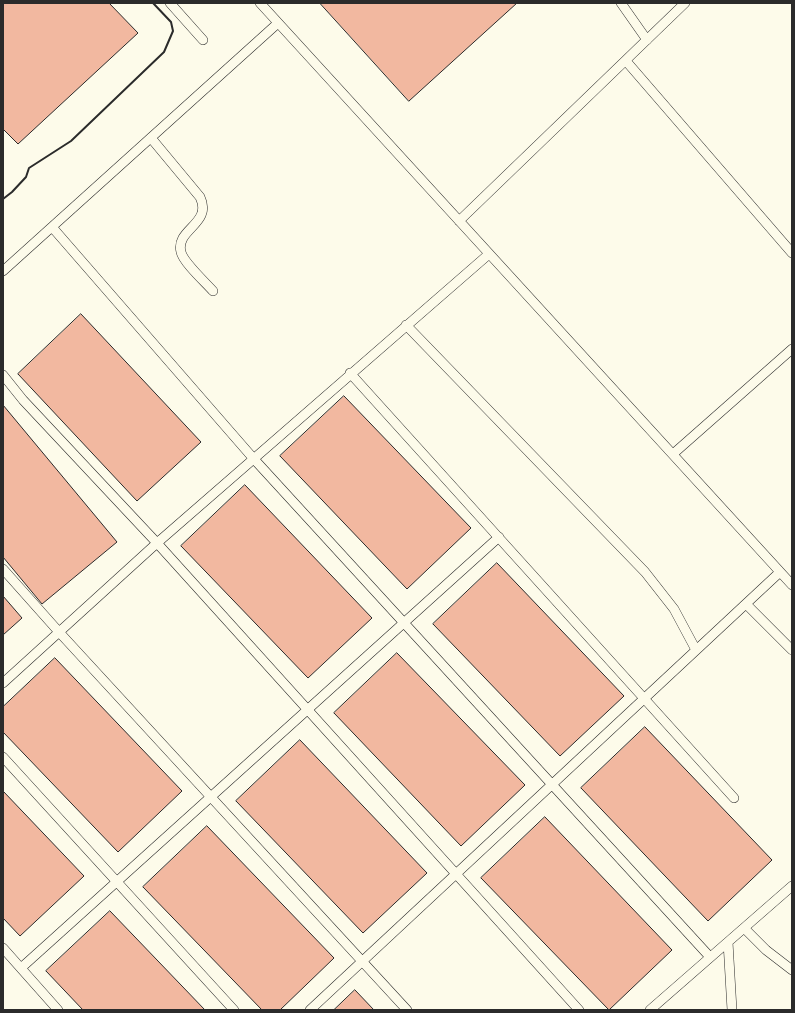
<!DOCTYPE html>
<style>
body{margin:0}
#map{position:relative;width:795px;height:1013px;overflow:hidden;background:#fdfbea;font-family:Roboto,sans-serif}
canvas{display:block}
.frame{position:absolute;inset:0;border:4px solid #2b2b2b;pointer-events:none}
</style>
<div id="map">
<canvas width="795" height="1013"></canvas>
<div class="frame"></div>
</div>
<script>
const c = document.querySelector('canvas').getContext('2d');
c.lineJoin = 'round';
function fill(path, color) {
  c.fillStyle = color;
  c.fill(path, 'evenodd');
}
function strokePath(path, color, width, dash) {
  c.strokeStyle = color;
  c.lineWidth = width;
  c.lineCap = dash ? 'butt' : 'round';
  c.setLineDash(dash || []);
  c.stroke(path);
}
const building = new Path2D(`
 M 3,3 L 109,3 L 138,33 L 18,144 L 3,129 Z
 M 320,3 L 517,3 L 409,101 Z
 M 81,314 L 201,442 L 137,501 L 18,374 Z
 M 344,396 L 471,528 L 407,589 L 280,456 Z
 M 3,405 L 117,542 L 42,604 L 3,557 Z
 M 245,485 L 372,618 L 308,678 L 181,546 Z
 M 497,563 L 624,696 L 560,756 L 433,624 Z
 M 3,596 L 22,618 L 3,635 Z
 M 397,653 L 525,785 L 461,846 L 334,713 Z
 M 55,658 L 182,791 L 118,852 L 3,732 L 3,707 Z
 M 645,727 L 772,860 L 708,921 L 581,788 Z
 M 300,740 L 427,873 L 363,933 L 236,801 Z
 M 3,791 L 84,876 L 20,936 L 3,918 Z
 M 545,817 L 672,950 L 609,1010 L 481,878 Z
 M 207,826 L 334,958 L 280,1010 L 262,1010 L 143,887 Z
 M 110,911 L 205,1010 L 83,1010 L 46,971 Z
 M 355,990 L 374,1010 L 334,1010 Z`);
fill(building, '#f2b8a0');
strokePath(building, '#2b2b2b', 1);
const lane = new Path2D(`
 M 170,3 L 203,40
 M 260,3 L 792,585
 M 621,3 L 647,40
 M 626,61 L 792,253
 M 151,138 L 200,197 C 213,224 175,229 181,252 C 183,262 206,283 213,291
 M 459,221 L 685,3
 M 52,227 L 253,458 L 710,957
 M 3,271 L 278,23
 M 406,325 L 645,572 L 674,609 L 696,650
 M 350,373 L 734,798
 M 3,375 L 23,400 L 157,543 L 579,1010
 M 673,454 L 792,349
 M 3,569 L 59,632 L 407,1010
 M 746,604 L 792,650
 M 3,683 L 157,543 L 489,254
 M 3,757 L 234,1010
 M 744,928 L 766,950 L 792,970
 M 728,942 L 732,1010
 M 3,948 L 58,1010
 M 21,968 L 499,537
 M 310,1010 L 780,572
 M 650,1010 L 792,886`);
strokePath(lane, '#2b2b2b', 10);
strokePath(lane, '#fdfbea', 9);
strokePath(new Path2D(`
 M 3,199 L 12,192 L 26,177 L 29,168 L 71,141 L 164,52 L 173,31 L 171,22 L 153,3`), '#2b2b2b', 2);
</script>
